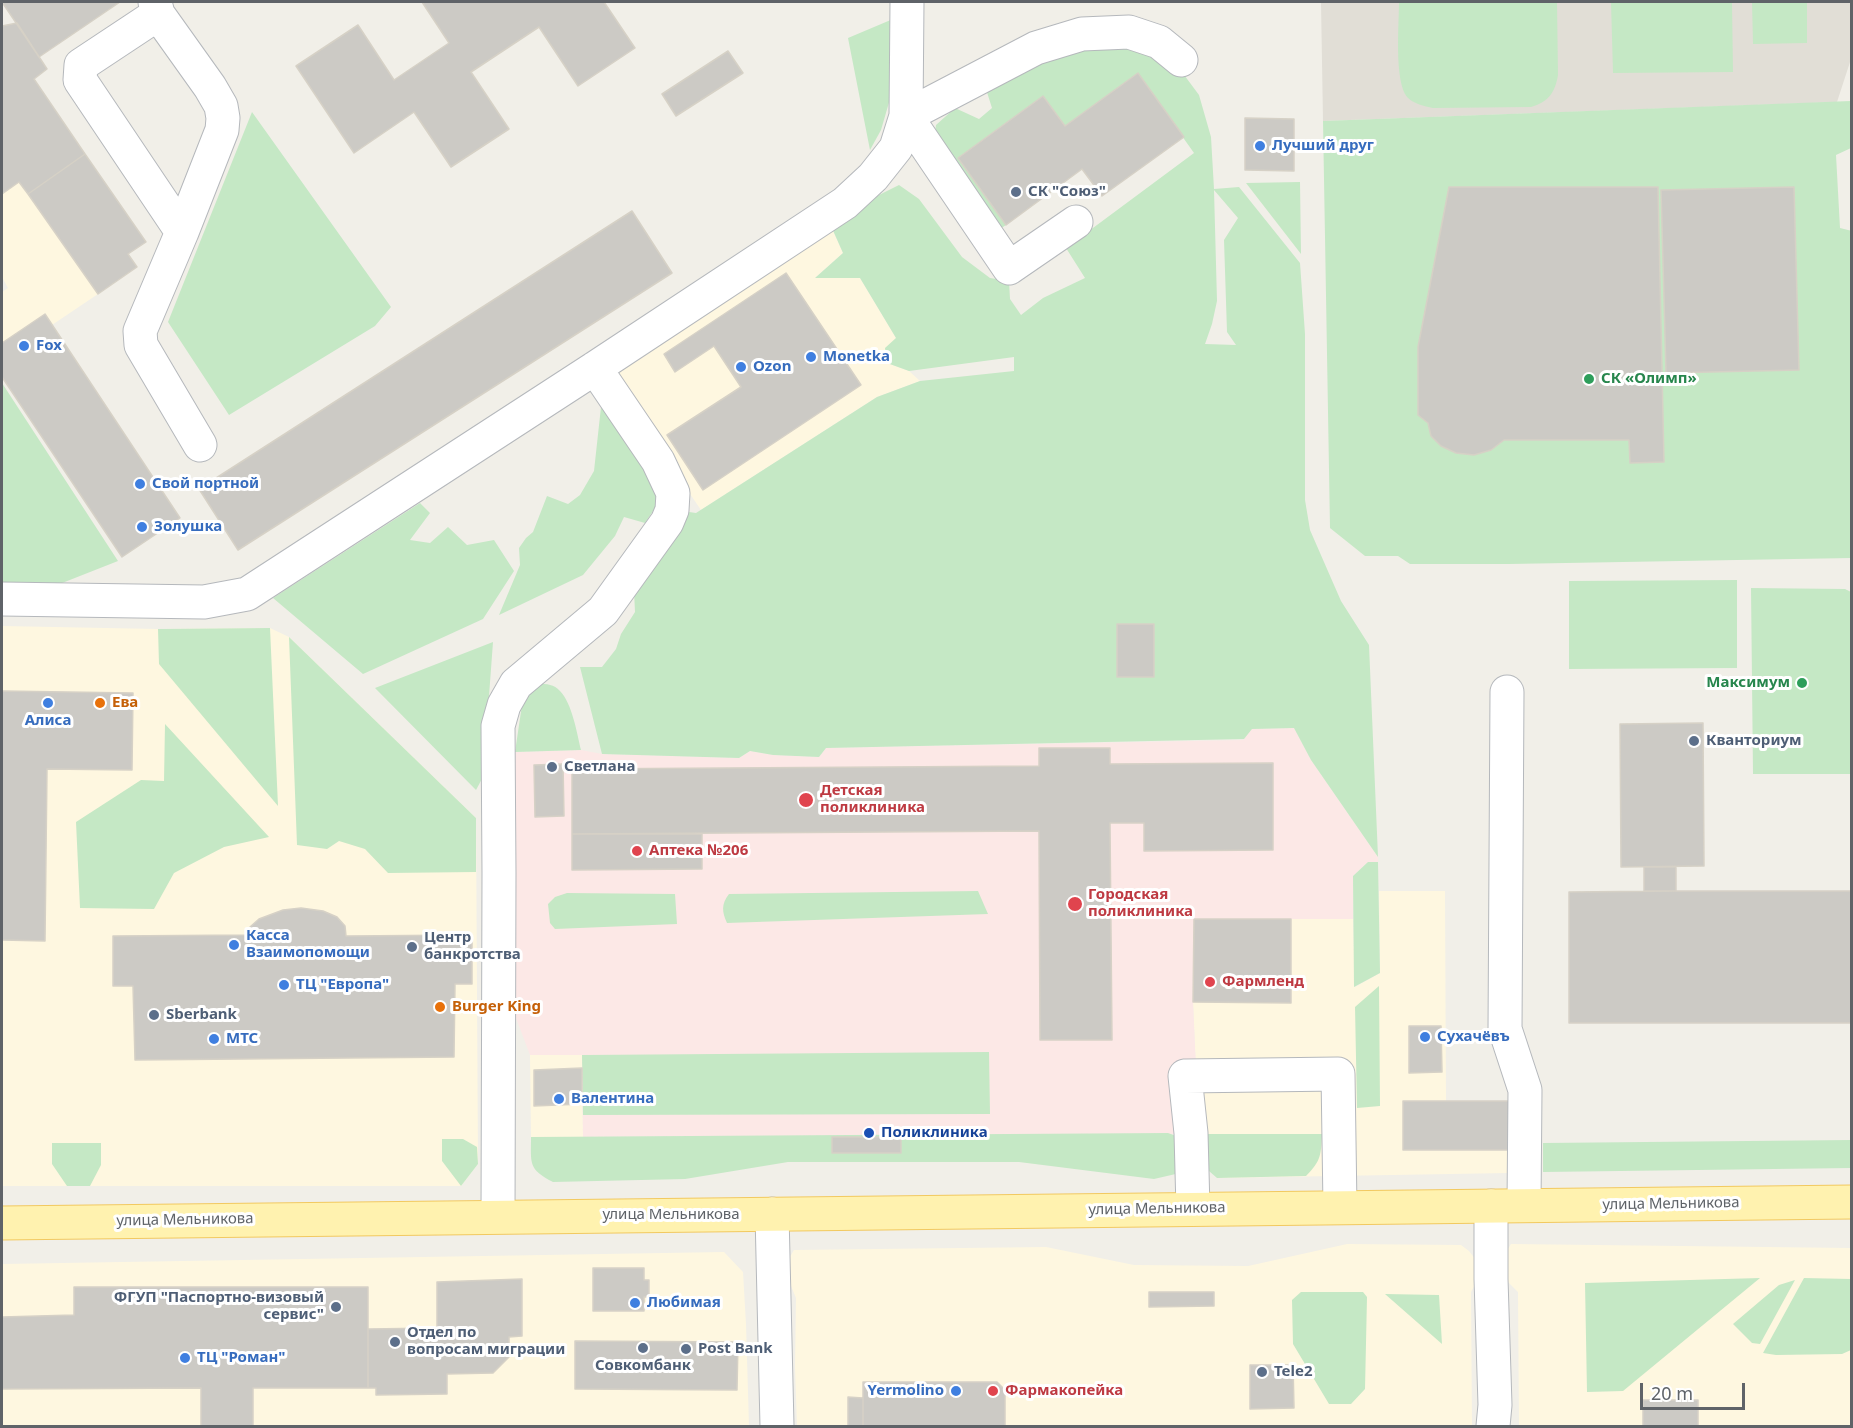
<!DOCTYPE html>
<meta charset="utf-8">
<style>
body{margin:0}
#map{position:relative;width:1853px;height:1428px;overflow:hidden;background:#f1efe8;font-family:"Noto Sans",sans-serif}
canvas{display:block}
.frame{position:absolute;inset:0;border:3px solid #5f6368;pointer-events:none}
.scale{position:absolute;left:1640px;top:1383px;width:105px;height:27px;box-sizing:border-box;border:3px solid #5f6368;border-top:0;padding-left:8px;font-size:18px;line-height:21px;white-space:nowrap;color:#5f6368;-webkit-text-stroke:4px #fff;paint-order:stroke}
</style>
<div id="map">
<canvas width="1853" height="1428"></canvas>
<div class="frame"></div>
<div class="scale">20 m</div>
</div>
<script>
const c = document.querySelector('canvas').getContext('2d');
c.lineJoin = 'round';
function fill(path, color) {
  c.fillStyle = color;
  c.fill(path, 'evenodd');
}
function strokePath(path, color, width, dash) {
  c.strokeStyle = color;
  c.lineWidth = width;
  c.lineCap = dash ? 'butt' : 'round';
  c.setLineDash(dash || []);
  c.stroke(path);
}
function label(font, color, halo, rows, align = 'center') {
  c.font = font + ' "Noto Sans",sans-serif';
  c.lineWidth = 6;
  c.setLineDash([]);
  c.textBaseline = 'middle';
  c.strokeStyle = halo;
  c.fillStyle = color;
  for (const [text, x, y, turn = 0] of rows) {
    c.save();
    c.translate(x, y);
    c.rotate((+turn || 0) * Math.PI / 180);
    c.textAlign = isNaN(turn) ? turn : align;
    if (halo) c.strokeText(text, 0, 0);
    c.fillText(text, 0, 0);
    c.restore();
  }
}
fill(new Path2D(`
 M 19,182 L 98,294 L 52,325 L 45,314 L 2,343 L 2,292 L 8,288 L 2,277 L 2,194 Z
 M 831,226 L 843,253 L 816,277 L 860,278 L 896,338 L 887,363 L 909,371 L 920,381 L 877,397 L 701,510 L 611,378 Z
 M 2,626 L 158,629 L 270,628 L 289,637 L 476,818 L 478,1164 L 461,1186 L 2,1186 Z
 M 1379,891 L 1445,891 L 1446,1101 L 1509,1101 L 1509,1173 L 1217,1178 L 1198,1117 L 1193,1002 L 1194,919 L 1353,919 L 1355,987 L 1380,973 Z
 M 530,1055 L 582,1055 L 583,1137 L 531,1137 Z
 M 1347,1244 L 1461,1245 L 1469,1251 L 1476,1260 L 1478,1279 L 1471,1292 L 1472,1426 L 797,1426 L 795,1367 L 796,1298 L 791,1286 L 788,1260 L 794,1250 L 1046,1247 L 1134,1265 L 1248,1266 Z
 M 1511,1244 L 1851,1248 L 1851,1426 L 1519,1426 L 1518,1292 L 1504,1278 L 1503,1257 Z
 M 724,1252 L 743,1272 L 746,1324 L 749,1426 L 2,1426 L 2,1264 Z`), '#fef7e0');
fill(new Path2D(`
 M 1321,2 L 1851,2 L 1851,59 L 1837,102 L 1323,121 Z`), '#e1ded6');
fill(new Path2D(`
 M 1294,728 L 1311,760 L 1378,857 L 1378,862 L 1368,862 L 1353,876 L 1353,919 L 1194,919 L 1193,1002 L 1199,1134 L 583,1137 L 582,1055 L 530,1055 L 514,1013 L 515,752 L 581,750 L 602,754 L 739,758 L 750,751 L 773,755 L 819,757 L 826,748 L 1243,740 L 1252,729 Z`), '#fce8e6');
fill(new Path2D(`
 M 1399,2 L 1557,2 L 1558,75 C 1555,93 1548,102 1531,107 L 1433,108 C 1424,106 1414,104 1407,97 C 1394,81 1399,23 1399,2 Z
 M 1611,2 L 1732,2 L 1733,72 L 1613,73 Z
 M 1752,2 L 1807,2 L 1807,43 L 1753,44 Z
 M 893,19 L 890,99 L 881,130 L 870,150 L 848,38 Z
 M 1103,35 L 1176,64 L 1199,95 L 1211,137 L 1214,189 L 1239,187 L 1300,263 L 1305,334 L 1305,500 L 1310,530 L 1341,601 L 1369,645 L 1378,857 L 1311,760 L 1294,728 L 1252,729 L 1244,739 L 826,748 L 819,757 L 773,755 L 750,751 L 739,758 L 602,754 L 580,667 L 602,667 L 616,649 L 621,634 L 635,612 L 634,591 L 682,511 L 696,513 L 877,397 L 920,381 L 1014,371 L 1014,357 L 909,371 L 887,363 L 885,348 L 896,338 L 860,278 L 815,278 L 843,253 L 831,226 L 877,196 L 899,185 L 919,199 L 962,257 L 990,278 L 1009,281 L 1010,299 L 1021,315 L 1043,298 L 1085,278 L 1066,248 L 1194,153 L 1138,74 L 1065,126 L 1043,96 L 958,158 L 1006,225 L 994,233 L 933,147 L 936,125 L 955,108 L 979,119 L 992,108 L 985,86 ZM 1214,190 L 1238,218 L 1224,240 L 1227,332 L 1236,345 L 1205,344 L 1212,324 L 1217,301 ZM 1117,624 L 1154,624 L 1154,676 L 1117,676 Z
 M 1851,101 L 1851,148 L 1836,155 L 1840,228 L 1852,231 L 1851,558 L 1509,564 L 1410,564 L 1398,556 L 1365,556 L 1330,528 L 1323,121 Z
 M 252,112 L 391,307 L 375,326 L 229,415 L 168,322 Z
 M 1300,182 L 1301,254 L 1246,183 Z
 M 2,383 L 118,561 L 52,587 L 2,583 Z
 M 601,407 L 655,482 L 659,502 L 645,523 L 624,517 L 615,536 L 583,575 L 499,615 L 520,565 L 519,548 L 526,538 L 533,532 L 547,496 L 568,504 L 580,495 L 594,471 Z
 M 420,503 L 430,513 L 410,540 L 430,543 L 448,527 L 467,545 L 494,540 L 514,571 L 483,619 L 363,674 L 273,598 Z
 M 1737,580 L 1737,668 L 1569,669 L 1569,581 Z
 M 1751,588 L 1845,589 L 1851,592 L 1851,774 L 1753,774 Z
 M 270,628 L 278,806 L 159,664 L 158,629 Z
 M 289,637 L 476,818 L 476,872 L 388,873 L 365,849 L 339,841 L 327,849 L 297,845 Z
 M 493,642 L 483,777 L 476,790 L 375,688 Z
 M 538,684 C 547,684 554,684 560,691 C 572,703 577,733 581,750 L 515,752 L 522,705 L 528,689 Z
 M 165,724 L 269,837 L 224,847 L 174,873 L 154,909 L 80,908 L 76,822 L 141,780 L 164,781 Z
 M 1368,862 L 1378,862 L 1380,973 L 1354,987 L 1353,876 Z
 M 978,891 L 988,914 L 727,923 C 722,912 721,904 729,894 Z
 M 567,893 L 675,894 L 677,924 L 555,929 L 550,923 L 548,904 L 555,897 Z
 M 1379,986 L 1380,1106 L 1357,1108 L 1355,1007 Z
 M 989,1052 L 990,1114 L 583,1115 L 582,1055 Z
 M 1168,1133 L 1179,1137 L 1180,1173 L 1154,1179 L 1019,1162 L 788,1162 L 685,1179 L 553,1182 C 528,1169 531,1164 531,1137 ZM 832,1137 L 901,1137 L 901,1152 L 832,1152 Z
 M 1199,1134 L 1322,1134 C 1321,1155 1321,1161 1306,1176 L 1217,1178 L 1201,1164 Z
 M 442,1139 L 463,1139 L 477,1147 L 478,1164 L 461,1186 L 442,1161 Z
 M 1851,1140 L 1851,1168 L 1543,1172 L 1543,1143 Z
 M 52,1143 L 101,1143 L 101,1165 L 90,1186 L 67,1186 L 52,1164 Z
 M 1760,1278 L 1623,1391 L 1587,1392 L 1585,1283 Z
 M 1804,1278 L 1851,1279 L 1851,1350 L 1842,1354 L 1776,1355 L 1763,1353 Z
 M 1795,1280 L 1760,1344 L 1752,1343 L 1733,1324 L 1779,1285 Z
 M 1301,1292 L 1363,1292 L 1367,1297 L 1365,1389 L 1351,1404 L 1329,1404 L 1293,1344 L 1292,1300 Z
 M 1385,1294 L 1439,1295 L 1442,1344 Z`), '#c5e8c5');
const building = new Path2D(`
 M 2,2 L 120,2 L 39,57 Z
 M 422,2 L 604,2 L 635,48 L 578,86 L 539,27 L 471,72 L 509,129 L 451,167 L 414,112 L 354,153 L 296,66 L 358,25 L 394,80 L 449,43 Z
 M 17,23 L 47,69 L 34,79 L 85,154 L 28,194 L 19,182 L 2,194 L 2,26 Z
 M 728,51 L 743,73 L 676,116 L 662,94 Z
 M 1138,73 L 1184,137 L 1102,196 L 1082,169 L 1006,225 L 958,158 L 1043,96 L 1065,126 Z
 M 1245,118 L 1294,119 L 1294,171 L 1245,170 Z
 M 85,154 L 146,242 L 128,254 L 137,267 L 98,294 L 28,194 Z
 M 1449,187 L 1658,187 L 1664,462 L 1630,463 L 1629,440 L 1504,440 L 1491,450 L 1474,455 L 1456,453 L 1441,446 L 1431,436 L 1428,423 L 1418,415 L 1418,347 Z
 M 1794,187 L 1799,370 L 1666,373 L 1661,190 Z
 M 632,211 L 672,273 L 238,550 L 199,489 Z
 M 786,273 L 861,385 L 703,490 L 667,435 L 741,387 L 714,346 L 675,372 L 664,354 Z
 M 45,314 L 180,518 L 122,557 L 2,377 L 2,343 Z
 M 1117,624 L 1154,624 L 1154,677 L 1117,677 Z
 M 2,691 L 133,693 L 132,770 L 47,769 L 45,941 L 2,940 Z
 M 1703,723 L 1704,866 L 1621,867 L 1620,724 Z
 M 1039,748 L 1110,748 L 1110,764 L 1273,763 L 1273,850 L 1144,851 L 1144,823 L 1110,823 L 1112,1040 L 1040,1040 L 1039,831 L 572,834 L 572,769 L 1039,766 Z
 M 563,764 L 564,816 L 535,817 L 534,765 Z
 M 572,834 L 702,834 L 702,869 L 572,870 Z
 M 1644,867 L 1676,867 L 1676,891 L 1644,891 Z
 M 1676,891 L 1852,891 L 1852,1023 L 1569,1023 L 1569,892 Z
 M 301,908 L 323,911 L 337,917 L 345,926 L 346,936 L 472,935 L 472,984 L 455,984 L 454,1057 L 135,1060 L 133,986 L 113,986 L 113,936 L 250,935 L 250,927 L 259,919 L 283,910 Z
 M 1194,919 L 1291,919 L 1291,1003 L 1193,1002 Z
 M 1409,1026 L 1441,1026 L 1442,1072 L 1409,1073 Z
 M 582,1068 L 582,1104 L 534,1106 L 534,1070 Z
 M 1403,1101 L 1509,1101 L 1509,1150 L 1403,1150 Z
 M 832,1137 L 901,1137 L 901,1153 L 832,1153 Z
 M 593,1268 L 644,1268 L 644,1280 L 649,1280 L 649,1297 L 644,1297 L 644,1311 L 593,1311 Z
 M 522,1279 L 522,1336 L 509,1337 L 509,1357 L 493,1373 L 447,1374 L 447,1394 L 376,1395 L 376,1388 L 368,1388 L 368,1329 L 437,1328 L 437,1282 Z
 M 74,1287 L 368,1287 L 368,1388 L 253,1388 L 253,1426 L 201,1426 L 201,1388 L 2,1389 L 2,1317 L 74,1315 Z
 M 1149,1292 L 1214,1292 L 1214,1306 L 1149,1307 Z
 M 575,1341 L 738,1342 L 737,1390 L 575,1389 Z
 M 1250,1365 L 1293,1365 L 1294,1408 L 1250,1409 Z
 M 863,1382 L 997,1382 L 1005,1390 L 1005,1426 L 863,1426 Z
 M 848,1397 L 863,1398 L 863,1426 L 848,1426 Z
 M 1643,1400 L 1698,1400 L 1698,1426 L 1643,1426 Z`);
fill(building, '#cccac5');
strokePath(building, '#d6d1c6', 1.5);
const minor = new Path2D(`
 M 155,2 L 158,14 L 210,87 L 221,106 L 223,118 L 222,130 L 182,232 L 140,331 L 141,345 L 200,445
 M 158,14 L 81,65 L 80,80 L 182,232
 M 906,116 L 1036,48 L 1082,34 L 1129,32 L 1159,42 L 1181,60
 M 906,116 L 1009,268 L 1076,222
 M 2,599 L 204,602 L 247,594 L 595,368 L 845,203 L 873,177 L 896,148 L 906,116 L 907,2
 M 1507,692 L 1505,1029 L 1525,1090 L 1524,1205
 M 1491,1206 L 1491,1279 L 1495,1405 L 1493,1426
 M 1193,1209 L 1191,1133 L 1185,1076 L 1338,1074 L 1340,1207
 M 772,1214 L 777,1426
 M 498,1216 L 499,873 L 498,726 L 504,705 L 516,684 L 603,611 L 667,522 L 672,510 L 673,493 L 658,461 L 595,368`);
const major = new Path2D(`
 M 2,1223 L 1852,1202`);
strokePath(minor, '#b5b8bc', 35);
strokePath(major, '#f2c960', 35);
strokePath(minor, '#fff', 33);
strokePath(major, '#fff2af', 33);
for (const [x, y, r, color] of [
 [1260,146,6,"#3f7fe0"],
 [1016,192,6,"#5c6f8a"],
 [24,346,6,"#3f7fe0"],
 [811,357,6,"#3f7fe0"],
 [741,367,6,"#3f7fe0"],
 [1589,379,6,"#2e9e5b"],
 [140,484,6,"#3f7fe0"],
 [142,527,6,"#3f7fe0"],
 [1802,683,6,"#2e9e5b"],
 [48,703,6,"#3f7fe0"],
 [100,703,6,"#e8710a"],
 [1694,741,6,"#5c6f8a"],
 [552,767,6,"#5c6f8a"],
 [806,800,8,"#e0444e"],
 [637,851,6,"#e0444e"],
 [1075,904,8,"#e0444e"],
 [234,945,6,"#3f7fe0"],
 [412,947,6,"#5c6f8a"],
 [1210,982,6,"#e0444e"],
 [284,985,6,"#3f7fe0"],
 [440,1007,6,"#e8710a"],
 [154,1015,6,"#5c6f8a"],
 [1425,1037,6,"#3f7fe0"],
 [214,1039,6,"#3f7fe0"],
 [559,1099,6,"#3f7fe0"],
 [869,1133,6,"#1a4fb4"],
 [635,1303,6,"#3f7fe0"],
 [336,1307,6,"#5c6f8a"],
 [395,1342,6,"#5c6f8a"],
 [643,1348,6,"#5c6f8a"],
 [686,1349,6,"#5c6f8a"],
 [185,1358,6,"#3f7fe0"],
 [1262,1372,6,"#5c6f8a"],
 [956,1391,6,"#3f7fe0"],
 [993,1391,6,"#e0444e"]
]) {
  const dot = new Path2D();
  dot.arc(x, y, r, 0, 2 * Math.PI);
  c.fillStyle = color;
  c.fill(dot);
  strokePath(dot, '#fff', 2);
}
label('bold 15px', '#366cbe', '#fff', [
 ["Лучший друг",1272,146],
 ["Fox",36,346],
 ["Monetka",823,357],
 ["Ozon",753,367],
 ["Свой портной",152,484],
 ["Золушка",154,527],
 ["Алиса",48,721,"center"],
 ["Касса",246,936],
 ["Взаимопомощи",246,953],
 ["ТЦ \"Европа\"",296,985],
 ["Сухачёвъ",1437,1037],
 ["МТС",226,1039],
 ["Валентина",571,1099],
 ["Любимая",647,1303],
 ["ТЦ \"Роман\"",197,1358],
 ["Yermolino",944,1391,"right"]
], 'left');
label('bold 15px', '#4e5e75', '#fff', [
 ["СК \"Союз\"",1028,192],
 ["Кванториум",1706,741],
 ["Светлана",564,767],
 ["Центр",424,938],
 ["банкротства",424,955],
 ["Sberbank",166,1015],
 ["ФГУП \"Паспортно-визовый",324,1298,"right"],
 ["сервис\"",324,1315,"right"],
 ["Отдел по",407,1333],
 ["вопросам миграции",407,1350],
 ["Post Bank",698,1349],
 ["Совкомбанк",643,1366,"center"],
 ["Tele2",1274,1372]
], 'left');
label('bold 15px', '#27864d', '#fff', [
 ["СК «Олимп»",1601,379],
 ["Максимум",1790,683,"right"]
], 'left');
label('bold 15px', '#c56008', '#fff', [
 ["Ева",112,703],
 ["Burger King",452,1007]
], 'left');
label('bold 15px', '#be3a42', '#fff', [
 ["Детская",820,791],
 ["поликлиника",820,808],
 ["Аптека №206",649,851],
 ["Городская",1088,895],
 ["поликлиника",1088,912],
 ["Фармленд",1222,982],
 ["Фармакопейка",1005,1391]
], 'left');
label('bold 15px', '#164399', '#fff', [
 ["Поликлиника",881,1133]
], 'left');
label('15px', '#5f6368', '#fff', [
 ["улица Мельникова",1671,1204,-1],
 ["улица Мельникова",1157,1209,-1],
 ["улица Мельникова",671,1215],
 ["улица Мельникова",185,1220,-1]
]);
</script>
